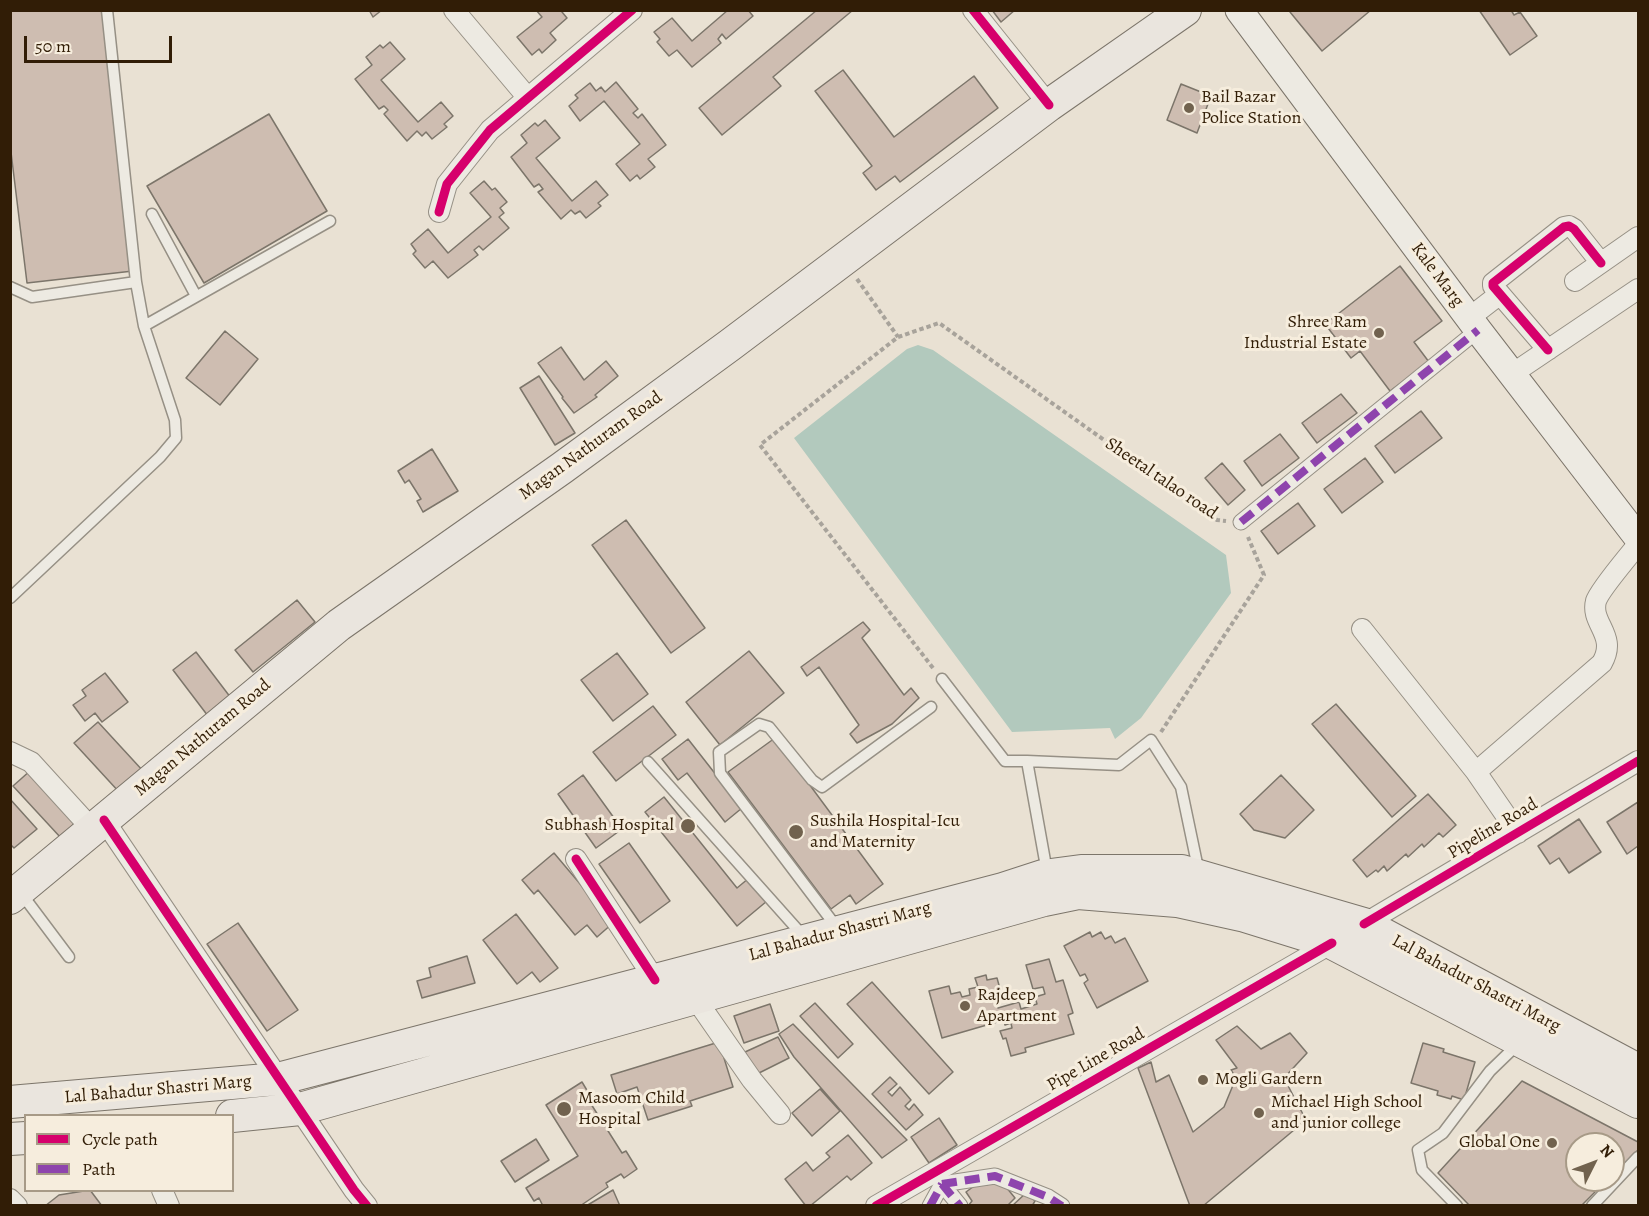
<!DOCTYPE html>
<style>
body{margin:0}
#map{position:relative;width:1649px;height:1216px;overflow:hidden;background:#e9e1d3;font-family:Alegreya,serif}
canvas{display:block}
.frame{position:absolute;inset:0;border:12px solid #311d06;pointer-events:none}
.legend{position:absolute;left:24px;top:1114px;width:210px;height:78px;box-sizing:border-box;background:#f6eddd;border:2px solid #a79a87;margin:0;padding:8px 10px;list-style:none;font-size:18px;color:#311d06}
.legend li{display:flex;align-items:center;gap:12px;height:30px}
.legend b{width:30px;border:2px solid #a79a87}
.north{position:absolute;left:1565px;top:1132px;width:60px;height:60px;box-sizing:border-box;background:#f6eddd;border:2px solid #a79a87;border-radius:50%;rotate:48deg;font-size:16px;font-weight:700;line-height:24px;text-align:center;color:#311d06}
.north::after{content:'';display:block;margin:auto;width:21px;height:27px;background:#71624e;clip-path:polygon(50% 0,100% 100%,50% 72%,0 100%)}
.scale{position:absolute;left:24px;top:36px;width:148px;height:27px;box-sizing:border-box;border:3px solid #311d06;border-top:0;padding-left:8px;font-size:18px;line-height:21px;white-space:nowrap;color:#311d06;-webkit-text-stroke:4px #f6eddd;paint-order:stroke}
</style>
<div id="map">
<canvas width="1649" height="1216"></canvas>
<div class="frame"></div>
<ul class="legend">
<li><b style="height:8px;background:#d6006c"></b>Cycle path</li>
<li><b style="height:8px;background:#8e44ad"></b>Path</li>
</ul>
<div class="north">N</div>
<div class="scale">50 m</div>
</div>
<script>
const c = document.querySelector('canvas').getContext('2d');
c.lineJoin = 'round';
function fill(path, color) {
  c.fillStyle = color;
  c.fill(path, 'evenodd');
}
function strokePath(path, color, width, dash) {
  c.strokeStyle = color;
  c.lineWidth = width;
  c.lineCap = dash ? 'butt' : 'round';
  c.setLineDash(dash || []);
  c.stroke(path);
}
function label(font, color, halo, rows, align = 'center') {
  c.font = font + ' Alegreya,serif';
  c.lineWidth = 6;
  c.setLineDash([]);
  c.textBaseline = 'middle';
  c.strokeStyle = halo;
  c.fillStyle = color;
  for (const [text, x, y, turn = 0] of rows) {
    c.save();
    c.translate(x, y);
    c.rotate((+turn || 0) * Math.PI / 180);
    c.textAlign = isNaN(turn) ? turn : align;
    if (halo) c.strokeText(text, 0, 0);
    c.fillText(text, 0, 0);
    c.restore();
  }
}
fill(new Path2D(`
 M 918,345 L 933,350 L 1226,555 L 1231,593 L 1141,718 L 1115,739 L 1110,728 L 1012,732 L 794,438 L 907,349 Z`), '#b2c9bd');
const building = new Path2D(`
 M 10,10 L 102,10 L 133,271 L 27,283 L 10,144 Z
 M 369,10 L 382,10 L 373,17 Z
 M 536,10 L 563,10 L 562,12 L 567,18 L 550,33 L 556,40 L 542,53 L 539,49 L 532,55 L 517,37 L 542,17 Z
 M 728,10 L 748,10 L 753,16 L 726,39 L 722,34 L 718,39 L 721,43 L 692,67 L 677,50 L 669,56 L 657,42 L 660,39 L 654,32 L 672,18 L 692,41 Z
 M 817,10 L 853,10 L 773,77 L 781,86 L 722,135 L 699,108 Z
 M 992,10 L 1015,10 L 1001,22 Z
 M 1292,10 L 1371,10 L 1322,51 L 1290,12 Z
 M 1479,10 L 1511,10 L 1514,15 L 1520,12 L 1537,36 L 1510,55 Z
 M 390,42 L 405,59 L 381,80 L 418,122 L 441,102 L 453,116 L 444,124 L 447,127 L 432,139 L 426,132 L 422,136 L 417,131 L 407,141 L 384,114 L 388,110 L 384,106 L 379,109 L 355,79 L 372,65 L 366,57 L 380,45 L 383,48 Z
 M 843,70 L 894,137 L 974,76 L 998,108 L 900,182 L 895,176 L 876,190 L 863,173 L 872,166 L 815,91 Z
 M 616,82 L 638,109 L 633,113 L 638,118 L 642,114 L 666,145 L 648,159 L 655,167 L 640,179 L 637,175 L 630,181 L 616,164 L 640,144 L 604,101 L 580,121 L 569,106 L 578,98 L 575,95 L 590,83 L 596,91 L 601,87 L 605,92 Z
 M 1181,84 L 1211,96 L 1197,133 L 1167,120 Z
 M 269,114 L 327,211 L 204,283 L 147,186 Z
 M 545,120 L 560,138 L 536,158 L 572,201 L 596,181 L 608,195 L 598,203 L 601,206 L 586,218 L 580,211 L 575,214 L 571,210 L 561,219 L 538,192 L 543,189 L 539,184 L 534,187 L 511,157 L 527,143 L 521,135 L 535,123 L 538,126 Z
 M 484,181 L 492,190 L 495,188 L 507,202 L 500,208 L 504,213 L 499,217 L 509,228 L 483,250 L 479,246 L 474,250 L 478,255 L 448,278 L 433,261 L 425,268 L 413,254 L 416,251 L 411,244 L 428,229 L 448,253 L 491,217 L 470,193 Z
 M 1400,266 L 1442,321 L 1414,342 L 1429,362 L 1390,391 L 1360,351 L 1351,358 L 1325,324 Z
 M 225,331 L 258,359 L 220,405 L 186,378 Z
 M 561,347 L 584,380 L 606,361 L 618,376 L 595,395 L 597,397 L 574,413 L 562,398 L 563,397 L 538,363 Z
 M 539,376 L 575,433 L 555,445 L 520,388 Z
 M 1341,394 L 1357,413 L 1317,443 L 1302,423 Z
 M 1421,411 L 1442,438 L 1395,473 L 1375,446 Z
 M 1280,434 L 1299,458 L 1262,486 L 1244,461 Z
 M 432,449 L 458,491 L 423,512 L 417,501 L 421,499 L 409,480 L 405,483 L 398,471 Z
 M 1365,458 L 1383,482 L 1342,513 L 1324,489 Z
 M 1222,463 L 1245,490 L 1228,505 L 1205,478 Z
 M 1298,503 L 1315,526 L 1278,554 L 1261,531 Z
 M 626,520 L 705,628 L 671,653 L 592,545 Z
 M 297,600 L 315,622 L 253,672 L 235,650 Z
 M 863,622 L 870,630 L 862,638 L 904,695 L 911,688 L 919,698 L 892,724 L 857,743 L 850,734 L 859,725 L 819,667 L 807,676 L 801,667 Z
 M 749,651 L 784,693 L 720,745 L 686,702 Z
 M 196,652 L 231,698 L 208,716 L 173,670 Z
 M 617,653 L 648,694 L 613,721 L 581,680 Z
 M 105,673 L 128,702 L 102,722 L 95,713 L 85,721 L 73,705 L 86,696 L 82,690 Z
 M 1336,704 L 1416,796 L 1392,817 L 1312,724 Z
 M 653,706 L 676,735 L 616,781 L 593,752 Z
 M 98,722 L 144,772 L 120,793 L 74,743 Z
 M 775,738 L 883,884 L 856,904 L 850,895 L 831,909 L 728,772 Z
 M 688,739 L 742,808 L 725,822 L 687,773 L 678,780 L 662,759 Z
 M 31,770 L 79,822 L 61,838 L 13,786 Z
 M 583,775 L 622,829 L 596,848 L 558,794 Z
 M 1281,775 L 1314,810 L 1285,838 L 1254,830 L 1240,814 Z
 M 1428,794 L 1456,825 L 1443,837 L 1439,833 L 1424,847 L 1422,844 L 1408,857 L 1406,854 L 1387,871 L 1384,866 L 1378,872 L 1376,870 L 1367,877 L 1353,860 Z
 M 664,797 L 737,888 L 749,878 L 767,901 L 737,926 L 645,812 Z
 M 10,799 L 37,829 L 14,848 L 10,844 Z
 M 1638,802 L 1638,846 L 1627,854 L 1607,822 Z
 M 1579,819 L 1601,852 L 1569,873 L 1559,858 L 1550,864 L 1538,846 Z
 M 629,843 L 670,901 L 640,923 L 599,864 Z
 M 554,853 L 613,923 L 597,937 L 587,925 L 575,935 L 538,890 L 534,894 L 522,880 Z
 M 516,914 L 558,968 L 540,982 L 532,972 L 517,984 L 483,940 Z
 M 238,923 L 298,1010 L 267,1031 L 207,944 Z
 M 1090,932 L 1092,937 L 1101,932 L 1105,939 L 1111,936 L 1115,943 L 1125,938 L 1148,981 L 1097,1008 L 1084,983 L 1088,980 L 1085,974 L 1080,976 L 1064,946 Z
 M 467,956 L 475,983 L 422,998 L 417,981 L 431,977 L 429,968 Z
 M 1049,959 L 1056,982 L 1063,980 L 1073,1013 L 1068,1015 L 1074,1034 L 1025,1048 L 1026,1052 L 1011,1056 L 1006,1038 L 1003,1039 L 1000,1031 L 1012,1028 L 1011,1023 L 1005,1025 L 1004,1020 L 942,1038 L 929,991 L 949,986 L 951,994 L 960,992 L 962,997 L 970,995 L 969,989 L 978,987 L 975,978 L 986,975 L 987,980 L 997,978 L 1002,996 L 995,998 L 998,1008 L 1019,1002 L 1021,1009 L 1037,1004 L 1035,997 L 1045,994 L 1043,987 L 1033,989 L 1026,965 Z
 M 872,982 L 953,1072 L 929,1094 L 847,1004 Z
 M 815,1003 L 853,1044 L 838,1058 L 800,1016 Z
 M 770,1004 L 779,1031 L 744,1043 L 734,1016 Z
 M 793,1024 L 907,1140 L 882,1158 L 794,1057 L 779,1034 Z
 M 1237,1026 L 1261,1049 L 1290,1033 L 1307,1053 L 1284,1078 L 1306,1120 L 1203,1206 L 1190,1206 L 1138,1068 L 1151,1062 L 1156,1082 L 1169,1075 L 1193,1132 L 1224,1107 L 1236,1078 L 1231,1070 L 1237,1068 L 1216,1040 Z
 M 778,1037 L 789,1058 L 757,1074 L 745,1052 Z
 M 719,1042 L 733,1087 L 690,1101 L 692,1106 L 648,1120 L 637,1087 L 617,1094 L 611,1075 Z
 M 1423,1043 L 1444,1049 L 1443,1052 L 1475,1062 L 1464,1100 L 1452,1096 L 1451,1099 L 1437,1095 L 1438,1091 L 1411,1083 Z
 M 890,1077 L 897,1084 L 888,1092 L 892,1096 L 900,1087 L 911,1100 L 905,1106 L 909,1110 L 914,1104 L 923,1115 L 906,1130 L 872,1094 Z
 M 1522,1081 L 1638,1142 L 1638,1150 L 1613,1175 L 1613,1144 L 1577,1144 L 1577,1180 L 1607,1180 L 1581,1206 L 1470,1206 L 1438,1173 Z
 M 582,1082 L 594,1102 L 591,1104 L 622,1153 L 626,1151 L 637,1169 L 624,1178 L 621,1174 L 606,1183 L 608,1187 L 580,1206 L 540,1206 L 542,1204 L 539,1198 L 534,1201 L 526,1188 L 578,1156 L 546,1105 Z
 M 820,1089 L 840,1111 L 812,1136 L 792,1113 Z
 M 939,1118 L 957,1145 L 929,1163 L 911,1137 Z
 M 848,1135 L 872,1163 L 851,1180 L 847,1176 L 810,1206 L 806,1206 L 785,1179 L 806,1162 L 813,1171 L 830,1157 L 826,1153 Z
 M 536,1139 L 549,1160 L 515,1182 L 501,1161 Z
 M 994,1180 L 1002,1182 L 1015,1198 L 1007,1206 L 968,1206 L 972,1201 L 966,1192 L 981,1181 L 987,1185 Z
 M 90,1190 L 102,1206 L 45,1206 L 59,1195 Z
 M 613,1190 L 620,1206 L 586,1206 Z
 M 1026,1193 L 1035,1201 L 1032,1206 L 1012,1206 Z`);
fill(building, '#cebdb1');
strokePath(building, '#7c756a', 1.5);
const service = new Path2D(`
 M 152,214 L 196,296
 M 10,287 L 32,297 L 136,282
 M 144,326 L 330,221
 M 10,598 L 160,457 L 176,438 L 175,420 L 144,326 L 136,282 L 107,10
 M 942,679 L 1005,761 L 1027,761 L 1047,872
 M 1027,761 L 1119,765 L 1151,740 L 1181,787 L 1199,873
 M 648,762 L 805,938
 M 21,893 L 69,957
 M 838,929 L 720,773 L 719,752 L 759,724 L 769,727 L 812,780 L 822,787 L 931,707
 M 1457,1206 L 1422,1170 L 1418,1150 L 1443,1133 L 1490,1071 L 1519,1043
 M 1592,1206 L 1638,1157`);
const pedestrian = new Path2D(`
 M 1241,522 L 1478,330
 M 942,1184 L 995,1176 L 1048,1197 L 1062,1206
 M 942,1184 L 960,1206
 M 930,1206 L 942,1184`);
const minor = new Path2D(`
 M 454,10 L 528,98
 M 973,10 L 1049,105
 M 439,212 L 447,184 L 490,130 L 632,10
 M 1575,281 L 1638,237
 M 1469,318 L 1500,294
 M 1548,350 L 1493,286 L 1493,283 L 1564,227 L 1569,226 L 1574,229 L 1601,263
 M 1512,374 L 1638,289
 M 1362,629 L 1476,772 L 1518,833
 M 10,752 L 31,762 L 92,829
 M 1476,772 L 1602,663 C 1618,635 1590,624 1596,601 C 1600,589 1629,556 1638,544
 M 104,820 L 354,1190 L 367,1206
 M 576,859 L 655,980
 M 1364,924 L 1638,761
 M 695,998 L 752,1080 L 780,1114
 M 162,1190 L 169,1206
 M 10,1199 L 17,1206
 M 876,1206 L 1332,943`);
const secondary = new Path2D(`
 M 1239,10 L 1478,330 L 1638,538`);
const primary = new Path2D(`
 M 10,898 L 339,625 L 562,468 L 730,345 L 1049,105 L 1185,10
 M 10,1102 L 278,1079 L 1003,889 L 1043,876 L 1081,871 L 1182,871 L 1364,924 L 1638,1070
 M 232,1116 L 300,1109 L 1044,900 L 1078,893 L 1177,901 L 1245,916 L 1332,943 L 1638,1102
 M 10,1139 L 26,1138`);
strokePath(service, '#969085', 13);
strokePath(pedestrian, '#969085', 17);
strokePath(minor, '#969085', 22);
strokePath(secondary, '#7c756a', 29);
strokePath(primary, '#7c756a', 34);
strokePath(new Path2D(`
 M 857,279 L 898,337
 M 933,668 L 760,445 L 898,337 L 939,323 L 1217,520 L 1226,521
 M 1161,732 L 1264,575 L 1248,537`), '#a8a39b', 4, [4.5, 3]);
strokePath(service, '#edeae2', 10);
strokePath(pedestrian, '#edeae2', 15);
strokePath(minor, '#edeae2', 20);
strokePath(secondary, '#edeae2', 27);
strokePath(primary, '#eae5de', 32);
strokePath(new Path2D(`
 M 1241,522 L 1478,330
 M 942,1184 L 995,1176 L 1048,1197 L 1062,1206
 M 942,1184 L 960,1206
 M 930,1206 L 942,1184`), '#8e44ad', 8, [15, 8]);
strokePath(new Path2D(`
 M 973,10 L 1049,105
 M 439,212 L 447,184 L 490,130 L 632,10
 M 1548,350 L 1493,286 L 1493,283 L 1564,227 L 1569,226 L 1574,229 L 1601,263
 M 104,820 L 354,1190 L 367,1206
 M 576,859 L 655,980
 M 1364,924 L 1638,761
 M 876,1206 L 1332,943`), '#d6006c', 9);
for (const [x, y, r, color] of [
 [1189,108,6,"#71624e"],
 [1379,333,6,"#71624e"],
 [688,826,8,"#71624e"],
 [796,832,8,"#71624e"],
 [965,1006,6,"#71624e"],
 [1203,1080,6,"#71624e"],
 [564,1109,8,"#71624e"],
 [1259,1113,6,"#71624e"],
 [1552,1143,6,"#71624e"]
]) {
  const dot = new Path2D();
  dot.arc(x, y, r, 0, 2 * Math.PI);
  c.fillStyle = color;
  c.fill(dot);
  strokePath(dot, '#f6eddd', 2);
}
label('18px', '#311d06', '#f6eddd', [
 ["Bail Bazar",1201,98],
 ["Police Station",1201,119],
 ["Shree Ram",1367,323,"right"],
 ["Industrial Estate",1367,344,"right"],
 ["Sushila Hospital-Icu",810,822],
 ["and Maternity",810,843],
 ["Subhash Hospital",674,826,"right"],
 ["Rajdeep",977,996],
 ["Apartment",977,1017],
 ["Mogli Gardern",1215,1080],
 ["Masoom Child",578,1099],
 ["Hospital",578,1120],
 ["Michael High School",1271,1103],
 ["and junior college",1271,1124],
 ["Global One",1540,1143,"right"]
], 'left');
label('18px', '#311d06', '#f6eddd', [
 ["Kale Marg",1437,275,53],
 ["Magan Nathuram Road",591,446,-36],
 ["Sheetal talao road",1161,479,34],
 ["Magan Nathuram Road",203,738,-40],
 ["Pipeline Road",1493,829,-31],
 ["Lal Bahadur Shastri Marg",840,932,-15],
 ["Lal Bahadur Shastri Marg",1476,984,28],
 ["Pipe Line Road",1096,1060,-30],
 ["Lal Bahadur Shastri Marg",158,1090,-5]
]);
</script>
